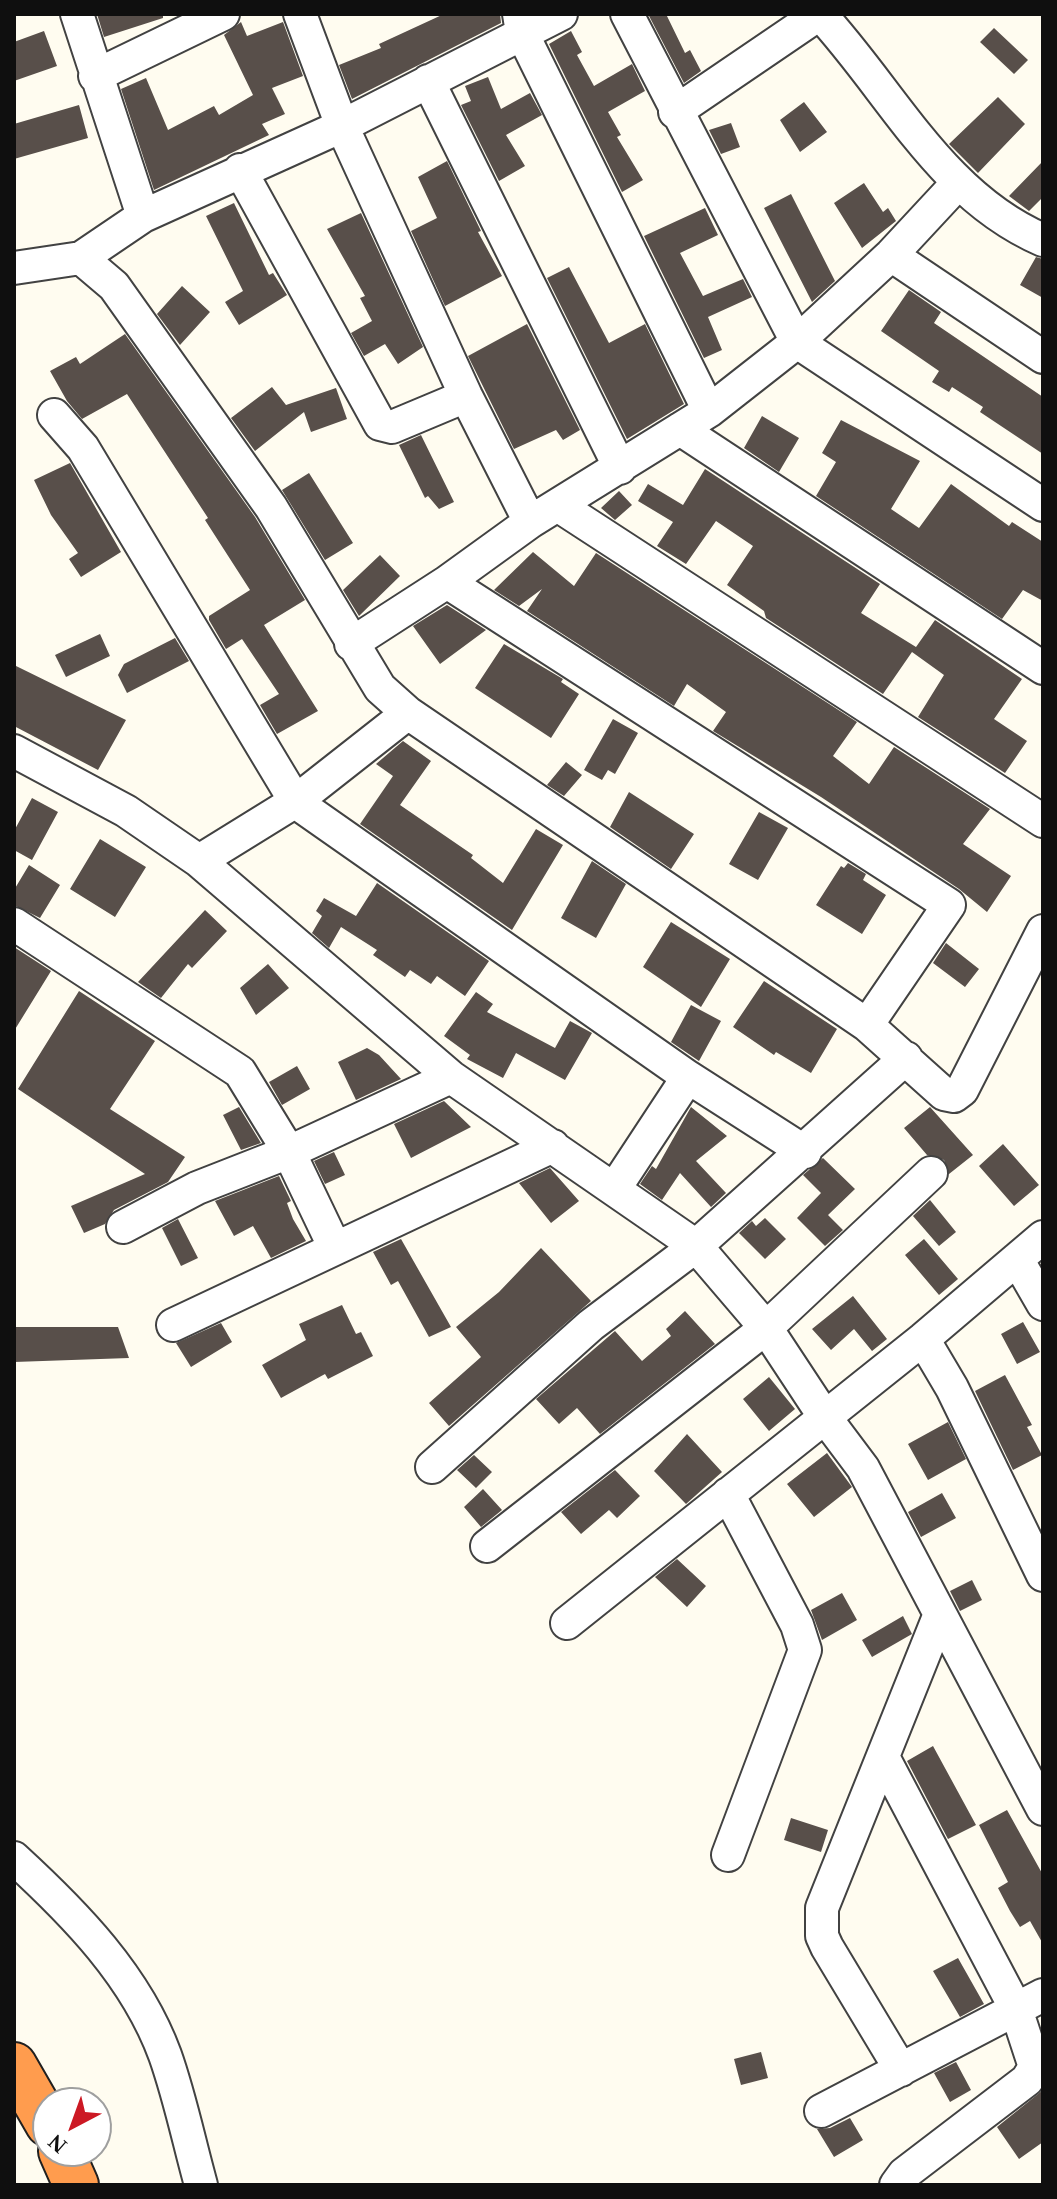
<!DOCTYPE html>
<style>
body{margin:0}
#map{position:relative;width:1057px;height:2199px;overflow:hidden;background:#fffcf0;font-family:"Times New Roman",serif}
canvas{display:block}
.frame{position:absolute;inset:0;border:16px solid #0f0f0f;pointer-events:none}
.north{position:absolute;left:32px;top:2087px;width:80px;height:80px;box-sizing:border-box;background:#fff;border:2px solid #9f9f9f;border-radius:50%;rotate:221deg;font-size:22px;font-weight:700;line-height:32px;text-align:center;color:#0f0f0f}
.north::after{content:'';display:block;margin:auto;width:28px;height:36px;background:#cc1924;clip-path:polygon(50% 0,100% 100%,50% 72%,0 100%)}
</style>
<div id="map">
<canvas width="1057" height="2199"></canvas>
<div class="frame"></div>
<div class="north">N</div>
</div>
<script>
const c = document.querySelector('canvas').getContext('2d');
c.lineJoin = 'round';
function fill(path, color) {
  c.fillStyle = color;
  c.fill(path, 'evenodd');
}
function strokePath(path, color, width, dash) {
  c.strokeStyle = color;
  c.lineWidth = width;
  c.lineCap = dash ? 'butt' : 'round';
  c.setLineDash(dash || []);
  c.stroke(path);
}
fill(new Path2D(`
 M 97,14 L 163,14 L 163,18 L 104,37 Z
 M 444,14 L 500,14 L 501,23 L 352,99 L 339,65 L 381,48 L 379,44 Z
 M 648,14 L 666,14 L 685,53 L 690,50 L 701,71 L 684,83 Z
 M 241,22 L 247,36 L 283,22 L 303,76 L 272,88 L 285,114 L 262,124 L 269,135 L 154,190 L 121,89 L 146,78 L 168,130 L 214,106 L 219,115 L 253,95 L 224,35 Z
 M 994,28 L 1028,60 L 1014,74 L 980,42 Z
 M 44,31 L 57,66 L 14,81 L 14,42 Z
 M 571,31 L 582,52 L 577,55 L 594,86 L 632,64 L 645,91 L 608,112 L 621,135 L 617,137 L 643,180 L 622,192 L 549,44 Z
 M 488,77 L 501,109 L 530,93 L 542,115 L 506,135 L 525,166 L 499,181 L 461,105 L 471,101 L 465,86 Z
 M 998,97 L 1025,124 L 978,173 L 949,144 Z
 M 804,102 L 827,132 L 800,152 L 780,120 Z
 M 79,105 L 88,138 L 14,159 L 14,124 Z
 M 731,123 L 740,147 L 721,154 L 709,130 Z
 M 447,161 L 481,231 L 478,232 L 502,276 L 445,306 L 411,231 L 437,218 L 418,177 Z
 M 1043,161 L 1043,197 L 1029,211 L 1009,196 Z
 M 864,183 L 883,212 L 888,208 L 896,221 L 862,248 L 834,203 Z
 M 791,194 L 835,281 L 812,302 L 764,208 Z
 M 234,203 L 269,275 L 273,273 L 287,295 L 239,325 L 225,302 L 243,291 L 206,216 Z
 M 705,208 L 718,235 L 680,253 L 703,296 L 743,279 L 752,297 L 708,317 L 722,350 L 704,358 L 644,236 Z
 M 361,213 L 423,347 L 398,364 L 385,344 L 364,356 L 351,333 L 372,321 L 360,298 L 365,296 L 327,229 Z
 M 1036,257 L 1043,259 L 1043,298 L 1020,285 Z
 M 569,267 L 609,343 L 645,324 L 684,404 L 627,439 L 547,278 Z
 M 182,286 L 210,312 L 180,345 L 157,314 Z
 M 909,290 L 941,312 L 934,323 L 1043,397 L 1043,454 L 980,412 L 983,407 L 952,387 L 949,392 L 932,382 L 939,371 L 881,331 Z
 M 527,324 L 580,430 L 563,440 L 556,430 L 514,449 L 468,356 Z
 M 125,334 L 255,517 L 305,600 L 264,625 L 318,711 L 277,734 L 260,705 L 279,694 L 242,639 L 226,649 L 209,620 L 209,616 L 250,590 L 205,520 L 208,518 L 127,394 L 82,419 L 67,401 L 50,371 L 76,357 L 80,364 Z
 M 272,387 L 286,405 L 336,388 L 347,419 L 311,432 L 304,412 L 255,451 L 231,418 Z
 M 762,416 L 799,438 L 779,472 L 744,448 Z
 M 841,420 L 920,461 L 891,509 L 919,528 L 951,484 L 1009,526 L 1012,522 L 1043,542 L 1043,601 L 1023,590 L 1002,619 L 816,496 L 836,462 L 822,453 Z
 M 421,435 L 454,502 L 439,509 L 428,496 L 425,498 L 399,445 Z
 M 70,463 L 121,552 L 81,577 L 69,559 L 78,553 L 51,515 L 34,480 Z
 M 705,469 L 880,584 L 861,613 L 916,647 L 935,620 L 1022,679 L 994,719 L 1027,741 L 1005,773 L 918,717 L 944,675 L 912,652 L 883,694 L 766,618 L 764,611 L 727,585 L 753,546 L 716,521 L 686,564 L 657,546 L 673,522 L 638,501 L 648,484 L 683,505 Z
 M 309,473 L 353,543 L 325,560 L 282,490 Z
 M 619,491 L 632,505 L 615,520 L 601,508 Z
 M 533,552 L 574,586 L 596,553 L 857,722 L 833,756 L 869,784 L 894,747 L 990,809 L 963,844 L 1011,876 L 987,912 L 959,889 L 821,797 L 713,731 L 726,712 L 687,684 L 674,706 L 527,611 L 542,589 L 519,606 L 494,590 Z
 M 380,555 L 400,576 L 359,616 L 343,590 Z
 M 447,605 L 486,630 L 440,664 L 413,626 Z
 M 100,634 L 110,656 L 66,677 L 55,655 Z
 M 175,638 L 189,661 L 127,693 L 118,675 L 124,664 Z
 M 504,644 L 563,679 L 561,682 L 579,694 L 551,738 L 475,688 Z
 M 14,665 L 126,720 L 98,770 L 14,726 Z
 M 613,719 L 638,733 L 615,774 L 608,770 L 602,780 L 584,770 Z
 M 403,741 L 431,761 L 400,805 L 473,855 L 471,858 L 503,883 L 536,829 L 563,845 L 512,930 L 360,824 L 393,776 L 376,764 Z
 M 566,762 L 582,775 L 564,796 L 547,785 Z
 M 629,792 L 694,834 L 671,869 L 610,827 Z
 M 32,798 L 58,812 L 32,860 L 14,850 L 14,831 Z
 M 759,812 L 788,828 L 758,880 L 729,864 Z
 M 100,839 L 146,867 L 115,917 L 70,889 Z
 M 592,861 L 626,884 L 596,938 L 561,918 Z
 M 848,863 L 866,874 L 863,880 L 886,895 L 862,934 L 816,905 L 841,866 L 844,868 Z
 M 29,865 L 60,885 L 40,918 L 14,905 L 14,890 Z
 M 377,883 L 489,961 L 465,996 L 437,976 L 431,984 L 410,970 L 405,977 L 373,955 L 377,950 L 341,927 L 329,948 L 312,933 L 322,916 L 316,911 L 324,898 L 356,916 Z
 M 205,910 L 227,931 L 192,968 L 188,964 L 161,998 L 138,982 Z
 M 671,922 L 730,959 L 701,1007 L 643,967 Z
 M 946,943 L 979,969 L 965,987 L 933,963 Z
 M 14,947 L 51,971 L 14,1031 Z
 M 268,964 L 289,988 L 256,1015 L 240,988 Z
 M 764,981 L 837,1029 L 811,1073 L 776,1052 L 774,1055 L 733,1027 Z
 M 79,991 L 155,1041 L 110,1109 L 185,1157 L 168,1182 L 114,1210 L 105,1224 L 84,1233 L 71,1206 L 145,1174 L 18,1089 Z
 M 476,992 L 493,1004 L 487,1012 L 555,1048 L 570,1021 L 592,1033 L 565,1080 L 516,1053 L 503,1078 L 467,1059 L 470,1055 L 444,1036 Z
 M 691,1005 L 721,1021 L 699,1061 L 671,1042 Z
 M 367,1048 L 379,1055 L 401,1079 L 356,1100 L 338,1062 Z
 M 297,1066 L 310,1089 L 282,1105 L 269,1082 Z
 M 444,1101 L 471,1127 L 411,1158 L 394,1124 Z
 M 239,1107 L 261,1143 L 241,1150 L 223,1115 Z
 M 691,1107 L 727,1136 L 696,1161 L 726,1193 L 711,1207 L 680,1173 L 662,1200 L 640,1184 L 652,1166 L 656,1169 Z
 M 930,1107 L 973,1155 L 949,1174 L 944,1160 L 927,1155 L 904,1128 Z
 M 1003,1144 L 1039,1185 L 1014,1206 L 979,1166 Z
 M 334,1152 L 345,1175 L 325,1184 L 314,1161 Z
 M 823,1158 L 855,1189 L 828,1215 L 843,1230 L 825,1246 L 797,1218 L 821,1193 L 803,1175 Z
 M 550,1168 L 579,1201 L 551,1223 L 519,1183 Z
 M 279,1176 L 291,1201 L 287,1203 L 293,1219 L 306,1241 L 271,1258 L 253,1226 L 234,1236 L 215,1201 Z
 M 930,1200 L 956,1232 L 939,1246 L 913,1216 Z
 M 765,1218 L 786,1239 L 765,1259 L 739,1233 L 752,1221 L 756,1226 Z
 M 178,1219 L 198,1258 L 181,1266 L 162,1228 Z
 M 401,1239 L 451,1327 L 429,1337 L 398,1281 L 391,1285 L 373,1252 Z
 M 924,1239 L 958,1279 L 939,1295 L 905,1255 Z
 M 541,1248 L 591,1301 L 449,1426 L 429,1403 L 481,1357 L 456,1327 L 499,1292 Z
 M 853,1296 L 887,1339 L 872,1351 L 854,1329 L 831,1350 L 812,1329 Z
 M 342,1305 L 356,1334 L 361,1332 L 373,1356 L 328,1379 L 325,1374 L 281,1398 L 262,1365 L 306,1340 L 299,1324 Z
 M 685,1311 L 715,1344 L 600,1434 L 577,1408 L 559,1424 L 536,1399 L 615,1331 L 642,1361 L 671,1336 L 666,1329 Z
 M 1023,1322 L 1040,1352 L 1017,1364 L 1001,1334 Z
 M 221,1323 L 232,1342 L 191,1367 L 176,1343 Z
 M 14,1327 L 118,1327 L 129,1358 L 14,1362 Z
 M 1005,1375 L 1032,1425 L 1027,1427 L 1042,1455 L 1013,1470 L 975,1391 Z
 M 769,1377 L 795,1409 L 769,1431 L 743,1399 Z
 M 948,1422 L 966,1459 L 928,1480 L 908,1444 Z
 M 687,1434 L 722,1472 L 686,1504 L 654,1471 Z
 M 827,1453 L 852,1487 L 814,1517 L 787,1484 Z
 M 474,1455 L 492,1472 L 476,1488 L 457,1470 Z
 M 615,1470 L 640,1496 L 617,1518 L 609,1510 L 581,1534 L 561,1512 Z
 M 483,1489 L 502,1510 L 481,1527 L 464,1507 Z
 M 942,1493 L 956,1518 L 921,1537 L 908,1512 Z
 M 677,1559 L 706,1586 L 687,1607 L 655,1577 Z
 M 972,1580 L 982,1600 L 960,1611 L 950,1591 Z
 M 842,1593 L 857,1620 L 822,1640 L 811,1610 Z
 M 903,1616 L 912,1634 L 872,1657 L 862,1640 Z
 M 933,1746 L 976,1825 L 948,1839 L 907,1761 Z
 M 1007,1810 L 1043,1875 L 1043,1944 L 1030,1921 L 1020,1927 L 1010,1911 L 998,1888 L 1008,1882 L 979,1825 Z
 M 791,1818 L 828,1830 L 821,1852 L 784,1840 Z
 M 958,1958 L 984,2004 L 960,2017 L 933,1971 Z
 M 761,2052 L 768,2078 L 741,2085 L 734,2059 Z
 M 956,2062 L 971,2090 L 950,2102 L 934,2073 Z
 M 1043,2090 L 1043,2142 L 1019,2159 L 997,2127 Z
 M 850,2118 L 863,2140 L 834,2157 L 817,2129 L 830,2128 Z`), '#584f4a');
const minor = new Path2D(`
 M 77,14 L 143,216
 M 300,14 L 342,126 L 561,14
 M 519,14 L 522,33 L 709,411
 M 627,14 L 797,342 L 1043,505
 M 820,14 C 892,92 941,196 1043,240
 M 95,76 L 223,14
 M 428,81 L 620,468
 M 675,112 L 819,14
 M 240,170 L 380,424 L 392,427 L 466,396
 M 891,255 L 1043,357
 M 81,258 L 143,216 L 342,126 L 466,396 L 530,522
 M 14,268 L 81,258 L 114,286 L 271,507 L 380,688 L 408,713 L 867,1025 L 944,1094 L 954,1096 L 962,1090 L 1043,931
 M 54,415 L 83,448 L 291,794 L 304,808 L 688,1077 L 805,1152
 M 680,429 L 1043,668
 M 559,506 L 1043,821
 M 447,582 L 530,522 L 709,411 L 797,342 L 891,255 L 957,184
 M 351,644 L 447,582 L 949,905 L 867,1025
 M 14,751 L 126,811 L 199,861 L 451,1077 L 696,1246 L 766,1328 L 824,1416 L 863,1468 L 1043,1809
 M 199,861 L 296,801 L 408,713
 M 14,924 L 240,1072 L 289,1152 L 334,1246
 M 615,1188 L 688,1077
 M 123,1227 L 197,1188 L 289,1152 L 451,1077
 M 1017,1259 L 1043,1304
 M 173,1325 L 553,1146
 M 923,1339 L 952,1388 L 1043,1575
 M 432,1467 L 591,1325 L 696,1246 L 906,1058
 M 728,1494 L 797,1625 L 805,1650 L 728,1855
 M 487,1546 L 766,1328 L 931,1173
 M 567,1623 L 923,1339 L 1043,1237
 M 883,1757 L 1016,2009 L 1035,2067 L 1027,2080 L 904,2174 L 896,2185
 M 14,1858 C 75,1914 136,1976 165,2055 C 180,2097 189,2142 201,2185
 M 901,2070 L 827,1947 L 822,1936 L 822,1908 L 940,1614
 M 821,2111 L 1043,1995`);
const highway = new Path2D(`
 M 14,2065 L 48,2124
 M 61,2151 L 76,2185`);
strokePath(minor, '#424242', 36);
strokePath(highway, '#202020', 48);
strokePath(minor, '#fff', 32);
strokePath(highway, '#ff9c4e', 44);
</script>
